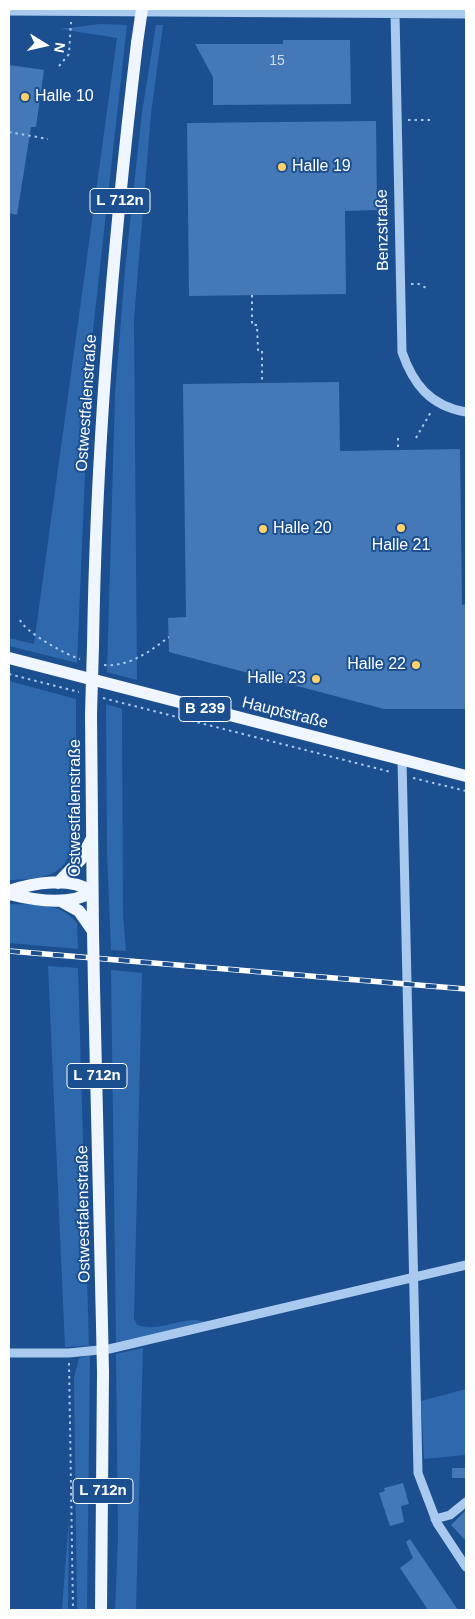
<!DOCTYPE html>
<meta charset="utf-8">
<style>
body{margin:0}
#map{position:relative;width:475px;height:1619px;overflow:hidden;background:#1b4f8f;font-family:Arial,sans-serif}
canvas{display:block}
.frame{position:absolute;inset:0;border:10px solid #fff;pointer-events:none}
.north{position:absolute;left:20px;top:20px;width:50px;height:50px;-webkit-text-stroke:4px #1b4f8f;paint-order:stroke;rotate:100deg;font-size:14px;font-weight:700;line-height:20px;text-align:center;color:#fff}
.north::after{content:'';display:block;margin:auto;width:18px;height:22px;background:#fff;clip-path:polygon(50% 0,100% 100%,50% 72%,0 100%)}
</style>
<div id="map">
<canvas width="475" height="1619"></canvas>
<div class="frame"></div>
<div class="north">N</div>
</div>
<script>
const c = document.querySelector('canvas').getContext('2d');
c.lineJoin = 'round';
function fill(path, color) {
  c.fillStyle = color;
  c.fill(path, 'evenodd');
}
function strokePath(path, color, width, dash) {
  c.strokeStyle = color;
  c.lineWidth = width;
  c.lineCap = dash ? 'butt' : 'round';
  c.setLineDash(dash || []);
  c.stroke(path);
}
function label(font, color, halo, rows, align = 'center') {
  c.font = font + ' Arial,sans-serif';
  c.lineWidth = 4;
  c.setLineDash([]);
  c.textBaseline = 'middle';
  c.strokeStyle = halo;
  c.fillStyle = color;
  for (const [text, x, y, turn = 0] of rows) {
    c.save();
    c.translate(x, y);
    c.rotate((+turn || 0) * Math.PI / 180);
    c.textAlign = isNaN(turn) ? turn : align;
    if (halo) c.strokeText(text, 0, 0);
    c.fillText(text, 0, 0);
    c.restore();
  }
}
fill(new Path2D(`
 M 100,24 L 127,25 L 90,357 L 77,663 L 9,646 L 9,638 L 34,644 L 117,38 L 60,29 Z
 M 156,25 L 163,25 L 151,114 L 134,319 L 137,680 L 107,672 L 115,395 L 125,269 L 142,112 Z
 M 9,681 L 76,699 L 76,829 C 70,875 51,879 9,880 Z
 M 106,704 L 122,709 L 123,915 L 126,951 L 111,950 L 107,853 Z
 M 9,904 C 35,905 59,901 77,923 L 78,949 L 9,943 Z
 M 48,966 L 78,968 L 89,1346 L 65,1347 Z
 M 111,970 L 142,973 L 134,1319 L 137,1325 C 157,1331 174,1321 194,1320 C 199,1320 205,1322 210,1323 L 116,1342 Z
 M 143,1348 L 136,1610 L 115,1610 L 118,1537 L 116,1354 Z
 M 90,1355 L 87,1610 L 77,1610 L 74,1378 L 79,1358 Z
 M 466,1389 L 466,1455 L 424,1459 L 421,1401 Z
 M 69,1518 L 68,1610 L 62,1610 Z`), '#2e69ad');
fill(new Path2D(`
 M 283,40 L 350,40 L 351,104 L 213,105 L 213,77 L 195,44 L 283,44 Z
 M 9,65 L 44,70 L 36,127 L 31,127 L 17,215 L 9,213 Z
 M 376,121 L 377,210 L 345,211 L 346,294 L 189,296 L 187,123 Z
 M 339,382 L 340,451 L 460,449 L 462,605 L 466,604 L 466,709 L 384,709 L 169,652 L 168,618 L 186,617 L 183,384 Z
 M 452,1468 L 466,1468 L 466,1478 L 452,1478 Z
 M 403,1483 L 409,1504 L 401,1506 L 404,1522 L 390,1526 L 379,1493 L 385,1491 L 384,1488 Z
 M 466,1510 L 466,1541 L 451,1525 Z
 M 410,1539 L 458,1610 L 428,1610 L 400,1568 L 413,1558 L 406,1542 Z`), '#4478b7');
strokePath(new Path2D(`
 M 59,66 L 69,54 L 71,22
 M 408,120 L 431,120
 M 9,132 L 48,139
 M 411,284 L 419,284 L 428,289
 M 252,295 L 252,325 L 257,325 L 258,350 L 262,350 L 262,383
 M 398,438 L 398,449
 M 416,438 L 432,410
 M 20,620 C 25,632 66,655 80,659
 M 104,665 C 129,667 149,652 169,637
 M 9,674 L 79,692
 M 103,698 L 391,772
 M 413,778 L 466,791
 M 69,1363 L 73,1610`), '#a9c9ee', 2, [2.5, 4]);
strokePath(new Path2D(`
 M 9,11 L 466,14
 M 395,13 L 402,352 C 413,384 430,406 466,412
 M 402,760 L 418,1473 L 437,1523 L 466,1567
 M 9,1353 L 69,1353 L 109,1349 L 466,1265
 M 435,1519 L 450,1515 L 466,1502`), '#a9c9ee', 9);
strokePath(new Path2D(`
 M 93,646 C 96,445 113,244 137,43
 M 9,658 L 466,776
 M 91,714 L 93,932
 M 58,883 L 81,859 L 91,840
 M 9,891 C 33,883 70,876 92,892
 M 9,894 C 33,900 70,906 92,892
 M 61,901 L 79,911 L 93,931
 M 94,987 L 102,1325
 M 101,1610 L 103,1372`), '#f0f6ff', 12);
const rail = new Path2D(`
 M 9,951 L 466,989`);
strokePath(rail, '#fff', 5.5);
strokePath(rail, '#1b4f8f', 4, [11]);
strokePath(new Path2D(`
 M 137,43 L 142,9
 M 91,714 L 93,646
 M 93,932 L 94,987
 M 102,1325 L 103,1372`), '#f0f6ff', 12);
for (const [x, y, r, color] of [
 [25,97,5,"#ffd166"],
 [282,167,5,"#ffd166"],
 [401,528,5,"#ffd166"],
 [263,529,5,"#ffd166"],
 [416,665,5,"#ffd166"],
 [316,679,5,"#ffd166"]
]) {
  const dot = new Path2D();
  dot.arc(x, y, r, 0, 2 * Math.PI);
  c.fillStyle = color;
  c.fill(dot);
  strokePath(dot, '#1b4f8f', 2);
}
label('14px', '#d0dded', null, [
 ["15",277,61]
]);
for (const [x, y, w] of [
 [120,201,60],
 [205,709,52],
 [97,1076,60],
 [103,1491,60]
]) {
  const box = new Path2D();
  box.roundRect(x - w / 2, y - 12.5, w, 25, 4);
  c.fillStyle = '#1b4f8f';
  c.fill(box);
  strokePath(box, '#fff', 1);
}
label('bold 15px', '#fff', null, [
 ["L 712n",120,201],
 ["B 239",205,709],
 ["L 712n",97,1076],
 ["L 712n",103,1491]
]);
label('16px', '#fff', '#1b4f8f', [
 ["Halle 10",35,97],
 ["Halle 19",292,167],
 ["Halle 20",273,529],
 ["Halle 21",401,546,"center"],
 ["Halle 22",406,665,"right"],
 ["Halle 23",306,679,"right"]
], 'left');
label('16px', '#fff', '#1b4f8f', [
 ["Benzstraße",383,230,-91],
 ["Ostwestfalenstraße",87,403,-86],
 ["Hauptstraße",285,713,14],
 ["Ostwestfalenstraße",76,808,-90],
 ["Ostwestfalenstraße",84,1214,-91]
]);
</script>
